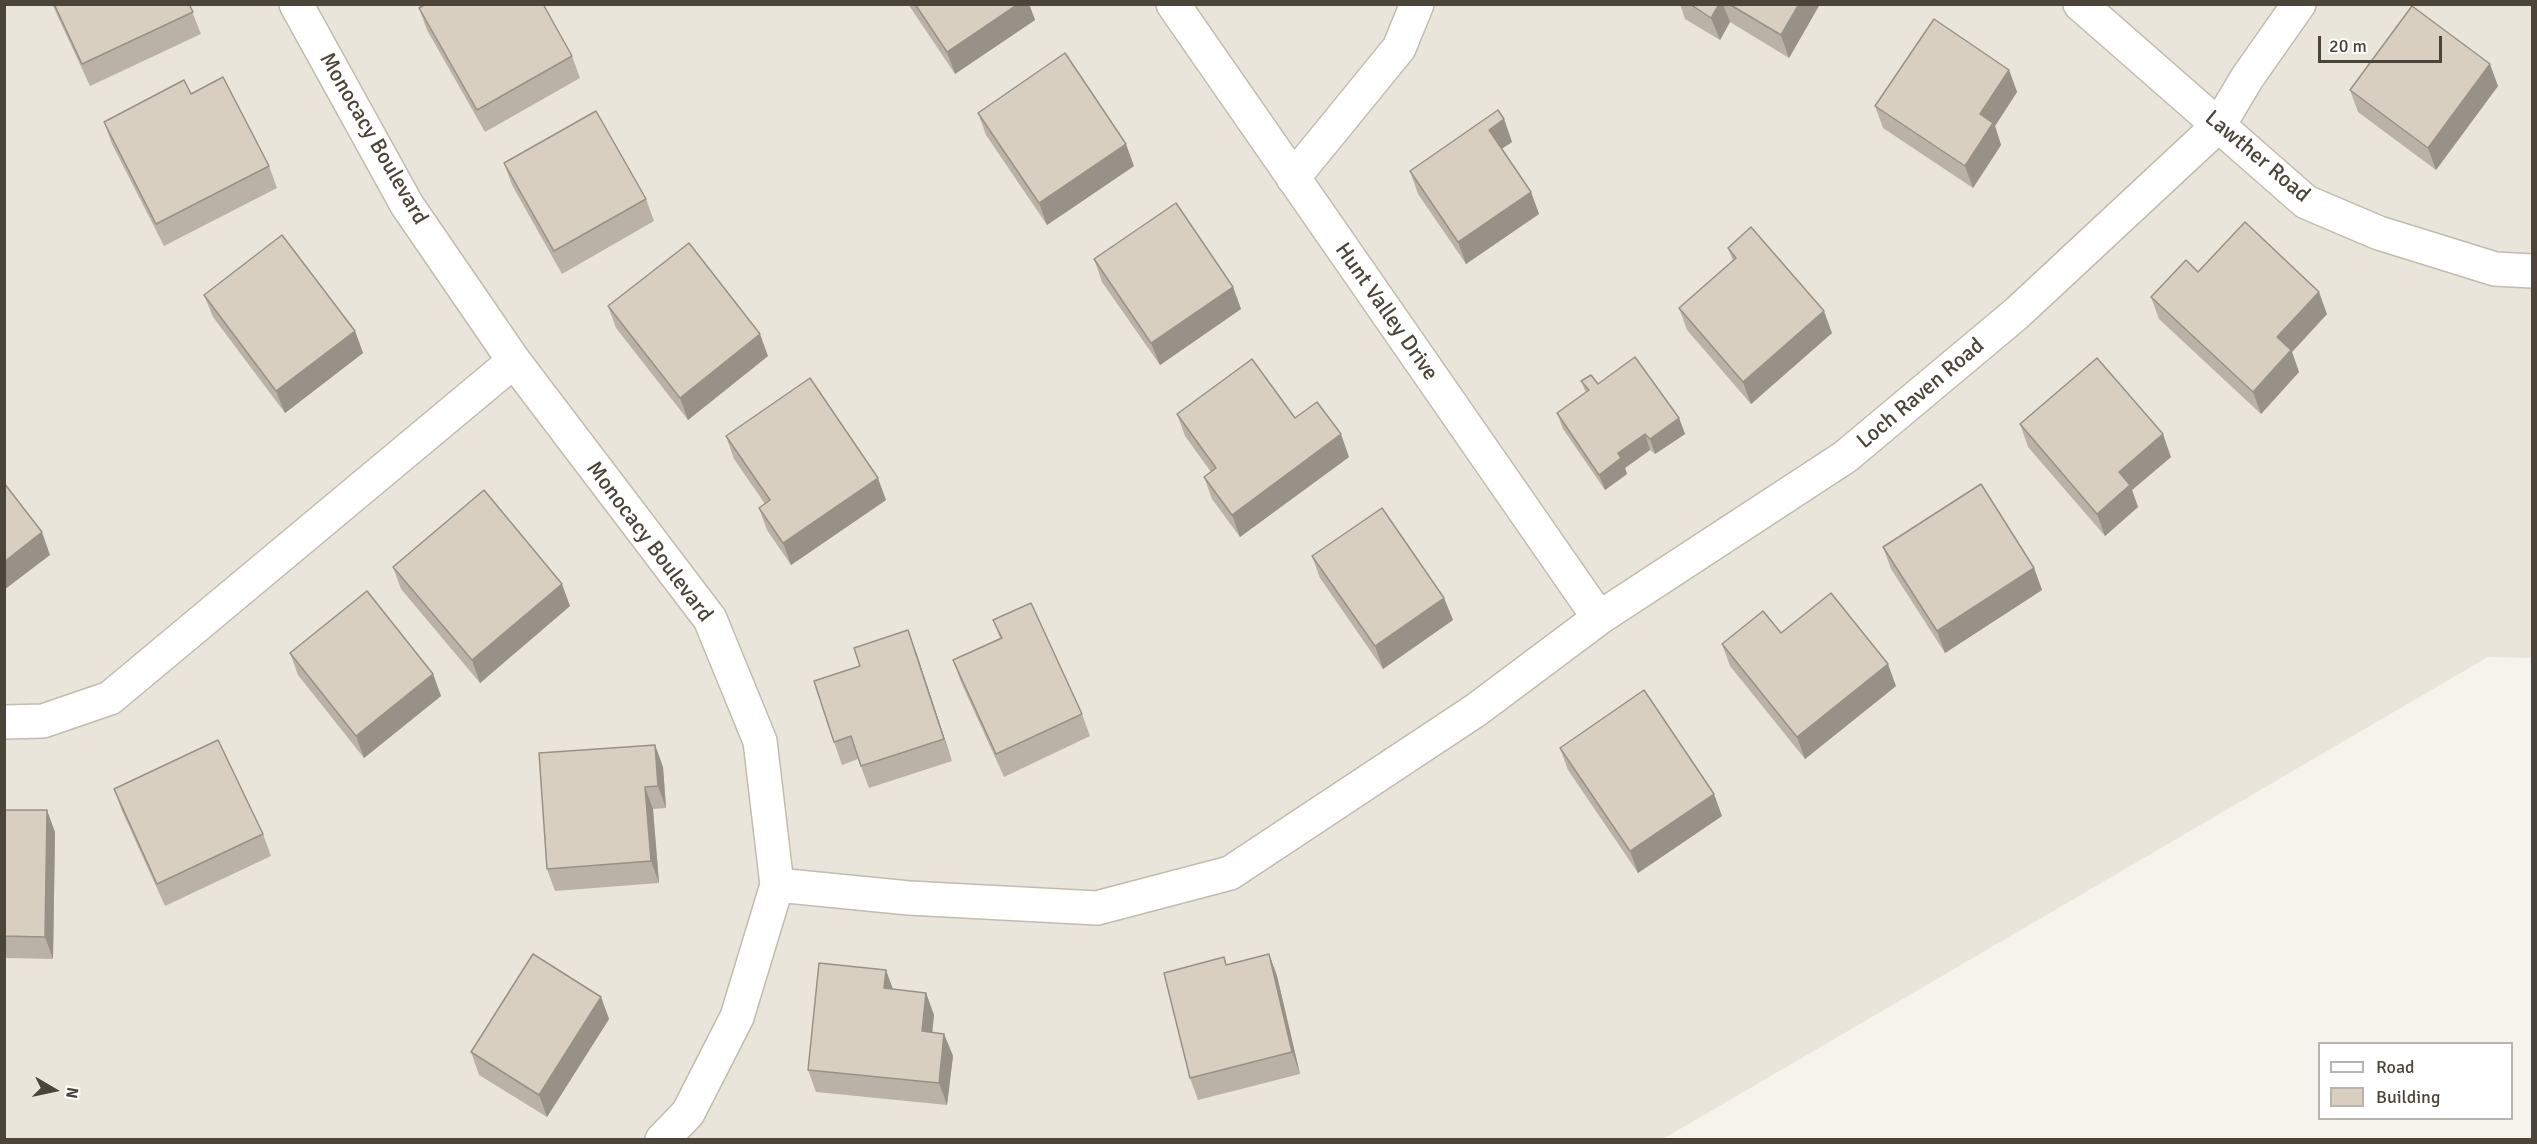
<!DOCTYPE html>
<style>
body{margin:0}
#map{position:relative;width:2537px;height:1144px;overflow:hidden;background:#f6f3ec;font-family:Signika,sans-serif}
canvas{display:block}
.frame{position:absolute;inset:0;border:6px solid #4b4439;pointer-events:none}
.legend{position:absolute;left:2318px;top:1042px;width:195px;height:78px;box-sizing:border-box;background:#fff;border:2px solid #b7b4b0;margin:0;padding:8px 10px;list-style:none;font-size:18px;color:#4b4439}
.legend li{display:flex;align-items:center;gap:12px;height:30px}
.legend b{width:30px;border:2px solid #b7b4b0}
.north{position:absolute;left:24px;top:1060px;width:60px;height:60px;-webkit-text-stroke:4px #fff;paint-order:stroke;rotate:99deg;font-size:16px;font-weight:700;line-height:24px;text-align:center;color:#4b4439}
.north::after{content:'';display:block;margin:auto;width:21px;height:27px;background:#4b4439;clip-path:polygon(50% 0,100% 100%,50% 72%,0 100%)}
.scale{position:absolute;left:2318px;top:36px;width:124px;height:27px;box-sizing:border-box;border:3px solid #4b4439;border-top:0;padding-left:8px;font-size:18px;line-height:21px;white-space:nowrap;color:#4b4439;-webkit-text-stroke:4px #fff;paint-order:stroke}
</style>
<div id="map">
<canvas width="2537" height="1144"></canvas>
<div class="frame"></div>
<ul class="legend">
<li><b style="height:8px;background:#fff"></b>Road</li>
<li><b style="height:16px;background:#d8cfc1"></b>Building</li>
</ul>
<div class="north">N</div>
<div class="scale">20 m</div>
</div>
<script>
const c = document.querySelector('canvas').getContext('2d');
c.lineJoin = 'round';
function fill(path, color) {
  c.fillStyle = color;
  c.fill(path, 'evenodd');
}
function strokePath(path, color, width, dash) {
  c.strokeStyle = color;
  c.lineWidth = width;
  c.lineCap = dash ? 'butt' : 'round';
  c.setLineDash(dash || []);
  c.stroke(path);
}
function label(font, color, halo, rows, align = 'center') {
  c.font = font + ' Signika,sans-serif';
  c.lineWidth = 5;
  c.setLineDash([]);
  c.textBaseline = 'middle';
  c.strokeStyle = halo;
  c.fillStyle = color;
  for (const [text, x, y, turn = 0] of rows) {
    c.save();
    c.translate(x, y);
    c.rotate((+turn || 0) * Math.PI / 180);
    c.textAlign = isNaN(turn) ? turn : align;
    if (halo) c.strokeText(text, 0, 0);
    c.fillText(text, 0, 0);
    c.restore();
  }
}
fill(new Path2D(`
 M 5,5 L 2532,5 L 2532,658 L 2488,657 L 1663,1139 L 5,1140 Z`), '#eae5da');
const minor = new Path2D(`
 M 296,4 L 407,205 L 514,361 L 710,619 L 760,741 L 777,885 L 737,1017 L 688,1113 L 662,1140
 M 1173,4 L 1599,618
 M 2080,4 L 2306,202 L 2379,233 L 2495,269 L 2532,271
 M 1293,178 L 1399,48 L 1417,4
 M 4,722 L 43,721 L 110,698 L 514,361
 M 777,885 L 909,898 L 1097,908 L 1230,873 L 1476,710 L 1599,618 L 1845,457 L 2016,314 L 2219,125 L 2247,78 L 2299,4`);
strokePath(minor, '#c2bbae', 36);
strokePath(minor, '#fff', 33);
fill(new Path2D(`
 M 52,4 L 189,4 L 201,34 L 90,86 Z
 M 908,4 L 1029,4 L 1035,20 L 955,74 Z
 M 1680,4 L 1820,4 L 1789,58 L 1730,22 L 1720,40 L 1685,19 Z
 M 419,8 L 572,56 L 580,78 L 485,132 L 427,30 Z
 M 2009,70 L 2017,92 L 1995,126 L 2001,145 L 1973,188 L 1883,128 L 1875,106 Z
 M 2498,86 L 2436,170 L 2358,112 L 2350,90 Z
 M 191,94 L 269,166 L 277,188 L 164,246 L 112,144 L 104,122 Z
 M 978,113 L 1134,166 L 1047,225 L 986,135 Z
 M 1504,119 L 1512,142 L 1501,149 L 1531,192 L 1539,214 L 1466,264 L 1418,194 L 1410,171 Z
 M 504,163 L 646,199 L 654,221 L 562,274 L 512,185 Z
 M 1728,248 L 1832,333 L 1751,404 L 1687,330 L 1679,308 L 1733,261 Z
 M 1094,259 L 1233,287 L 1241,309 L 1160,365 L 1102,282 Z
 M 2198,272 L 2327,314 L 2292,352 L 2299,372 L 2261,414 L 2159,319 L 2151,297 Z
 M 204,295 L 355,331 L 363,353 L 285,413 L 213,317 Z
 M 608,306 L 768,356 L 688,420 L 616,328 Z
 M 1581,381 L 1598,384 L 1679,418 L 1685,434 L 1655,454 L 1650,450 L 1625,468 L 1627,474 L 1605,490 L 1563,429 L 1557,413 L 1586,393 Z
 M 1177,414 L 1295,418 L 1349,457 L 1240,537 L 1212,499 L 1204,477 L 1211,472 L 1185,436 Z
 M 2020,424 L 2171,457 L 2132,490 L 2138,507 L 2105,536 L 2028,447 Z
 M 726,436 L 886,500 L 791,565 L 767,530 L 759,508 L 765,504 L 734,459 Z
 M 1883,547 L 2034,568 L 2042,590 L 1945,653 L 1891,569 Z
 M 1312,556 L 1444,598 L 1453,620 L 1383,669 L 1320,578 Z
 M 393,567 L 570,606 L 480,683 L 401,589 Z
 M 993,620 L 1082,714 L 1090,736 L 1004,777 L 961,682 L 953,660 L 1000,638 Z
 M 1722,644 L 1896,686 L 1805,759 L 1730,666 Z
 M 916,652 L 952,761 L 869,788 L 858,759 L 842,765 L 834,742 Z
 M 290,653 L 433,674 L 441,696 L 364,758 L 298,675 Z
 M 655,745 L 663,767 L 666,808 L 653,809 L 659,883 L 555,891 L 547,869 Z
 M 1560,748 L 1722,816 L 1638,873 L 1568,770 Z
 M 114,789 L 263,834 L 271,856 L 165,906 L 122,811 Z
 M 4,810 L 55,832 L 53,959 L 4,958 Z
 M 1269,954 L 1277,976 L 1300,1074 L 1198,1100 L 1190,1078 L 1227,965 Z
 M 926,993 L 934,1015 L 932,1033 L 944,1034 L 953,1056 L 947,1105 L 816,1092 L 808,1070 Z
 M 601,997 L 609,1019 L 547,1117 L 479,1075 L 471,1052 Z`), '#bab2a6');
fill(new Path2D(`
 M 1018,4 L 1029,4 L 1035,20 L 955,74 L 947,52 Z
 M 1719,4 L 1723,4 L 1730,22 L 1720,40 L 1711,18 Z
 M 1799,4 L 1820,4 L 1789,58 L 1781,35 Z
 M 2490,64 L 2498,86 L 2436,170 L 2428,148 Z
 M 2009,70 L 2017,92 L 1995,126 L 2001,145 L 1973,188 L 1965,166 L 1980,114 Z
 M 1504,119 L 1512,142 L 1497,152 L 1489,130 Z
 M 1126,144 L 1134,166 L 1047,225 L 1039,203 Z
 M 1531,192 L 1539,214 L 1466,264 L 1458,242 Z
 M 1233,287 L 1241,309 L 1160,365 L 1151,343 Z
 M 2319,292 L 2327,314 L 2292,352 L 2299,372 L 2261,414 L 2253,392 L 2277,337 Z
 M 1824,311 L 1832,333 L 1751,404 L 1743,382 Z
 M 355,331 L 363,353 L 285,413 L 276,391 Z
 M 760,334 L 768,356 L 688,420 L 680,398 Z
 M 1679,418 L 1685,434 L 1655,454 L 1650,439 Z
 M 1341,434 L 1349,457 L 1240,537 L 1232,515 Z
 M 1645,434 L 1650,450 L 1625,468 L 1627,474 L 1605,490 L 1599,475 L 1618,453 Z
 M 2163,434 L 2171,457 L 2132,490 L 2138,507 L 2105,536 L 2097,514 L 2119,472 Z
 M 878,478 L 886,500 L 791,565 L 783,543 Z
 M 42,532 L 50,555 L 4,590 L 4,562 Z
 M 2034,568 L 2042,590 L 1945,653 L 1937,631 Z
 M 562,584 L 570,606 L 480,683 L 472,660 Z
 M 1444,598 L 1453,620 L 1383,669 L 1375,646 Z
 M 908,630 L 916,652 L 952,761 L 944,739 Z
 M 1888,664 L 1896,686 L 1805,759 L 1797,737 Z
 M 433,674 L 441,696 L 364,758 L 356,736 Z
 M 655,745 L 663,767 L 666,808 L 658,786 Z
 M 645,787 L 653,809 L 659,883 L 651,861 Z
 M 1714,794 L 1722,816 L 1638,873 L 1630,851 Z
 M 47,810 L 55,832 L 53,959 L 45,937 Z
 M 1269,954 L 1277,976 L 1300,1074 L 1292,1052 Z
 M 886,970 L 894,992 L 884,988 Z
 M 926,993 L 934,1015 L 930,1054 L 922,1031 Z
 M 601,997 L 609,1019 L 547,1117 L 539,1095 Z
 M 944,1034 L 953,1056 L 947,1105 L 939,1083 Z`), '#979187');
const building = new Path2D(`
 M 54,4 L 189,4 L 193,12 L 82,64 Z
 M 426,4 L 543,4 L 572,56 L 477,110 L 419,8 Z
 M 915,4 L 1018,4 L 947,52 Z
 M 1690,4 L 1719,4 L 1711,18 Z
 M 1729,4 L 1799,4 L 1781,35 Z
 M 2412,6 L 2490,64 L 2428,148 L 2350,90 Z
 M 1934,19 L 2009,70 L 1980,114 L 1993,123 L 1965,166 L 1875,106 Z
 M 1065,53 L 1126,144 L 1039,203 L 978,113 Z
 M 223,77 L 269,166 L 156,224 L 104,122 L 184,80 L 191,94 Z
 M 1498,110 L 1504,119 L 1489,130 L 1531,192 L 1458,242 L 1410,171 Z
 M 596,111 L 646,199 L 554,251 L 504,163 Z
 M 1176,203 L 1233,287 L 1151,343 L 1094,259 Z
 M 2245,222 L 2319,292 L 2277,337 L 2291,350 L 2253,392 L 2151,297 L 2186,260 L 2198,272 Z
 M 1751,227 L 1824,311 L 1743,382 L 1679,308 L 1736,258 L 1728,248 Z
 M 282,235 L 355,331 L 276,391 L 204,295 Z
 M 689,243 L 760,334 L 680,398 L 608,306 Z
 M 1635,357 L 1679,418 L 1650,439 L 1645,434 L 1618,453 L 1621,458 L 1599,475 L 1557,413 L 1589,390 L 1581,381 L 1591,375 L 1598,384 Z
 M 2097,358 L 2163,434 L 2119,472 L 2130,485 L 2097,514 L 2020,424 Z
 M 1252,359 L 1295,418 L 1317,402 L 1341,434 L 1232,515 L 1204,477 L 1216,468 L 1177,414 Z
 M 810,378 L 878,478 L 783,543 L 759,508 L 770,500 L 726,436 Z
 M 4,483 L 42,532 L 4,562 Z
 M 1981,484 L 2034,568 L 1937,631 L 1883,547 Z
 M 484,490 L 562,584 L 472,660 L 393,567 Z
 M 1382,508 L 1444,598 L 1375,646 L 1312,556 Z
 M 367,591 L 433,674 L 356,736 L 290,653 Z
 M 1831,593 L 1888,664 L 1797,737 L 1722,644 L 1763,611 L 1781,633 Z
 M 1031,603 L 1082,714 L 996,754 L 953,660 L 1002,638 L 993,620 Z
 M 908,630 L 944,739 L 861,766 L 851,736 L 834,742 L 814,681 L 860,666 L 854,648 Z
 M 1644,690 L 1714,794 L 1630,851 L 1560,748 Z
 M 218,740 L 263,834 L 157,884 L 114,789 Z
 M 655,745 L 658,786 L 645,787 L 651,861 L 547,869 L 539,753 Z
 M 4,810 L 47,810 L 45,937 L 4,936 Z
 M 533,954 L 601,997 L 539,1095 L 471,1052 Z
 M 1269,954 L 1292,1052 L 1190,1078 L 1164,973 L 1224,957 L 1226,965 Z
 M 819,963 L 886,970 L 884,988 L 926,993 L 922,1031 L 944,1034 L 939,1083 L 808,1070 Z`);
fill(building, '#d8cfc1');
strokePath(building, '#979187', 1.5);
label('22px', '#4b4439', '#fff', [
 ["Monocacy Boulevard",373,139,60],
 ["Lawther Road",2257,157,40],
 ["Hunt Valley Drive",1386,312,55],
 ["Loch Raven Road",1921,394,-40],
 ["Monocacy Boulevard",649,542,53]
]);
</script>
